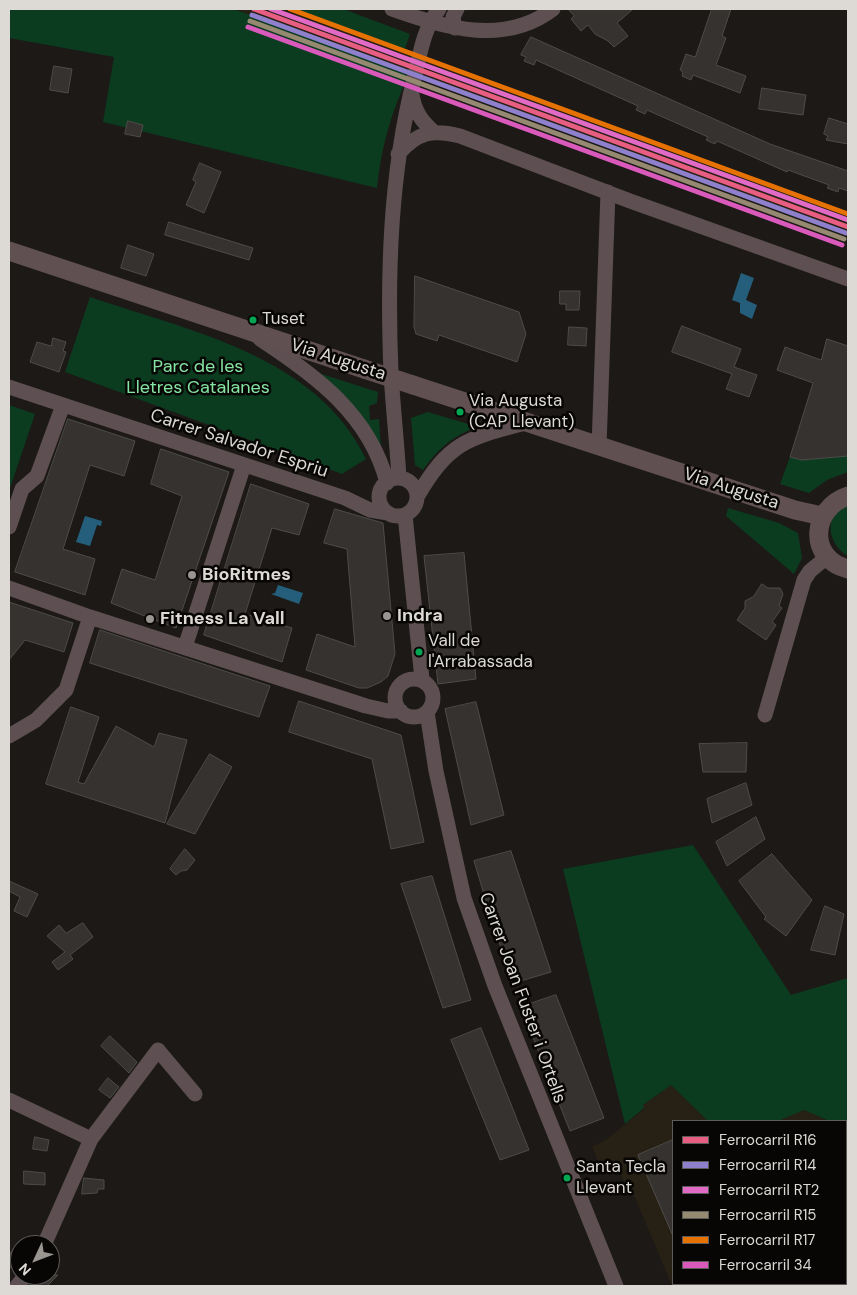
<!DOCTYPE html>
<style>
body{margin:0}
#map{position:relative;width:857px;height:1295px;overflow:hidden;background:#1c1916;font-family:"DM Sans",sans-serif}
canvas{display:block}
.frame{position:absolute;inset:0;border:10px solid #dddad5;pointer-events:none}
.legend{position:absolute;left:672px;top:1120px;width:175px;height:165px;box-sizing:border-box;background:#070604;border:1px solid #5d5b58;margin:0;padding:6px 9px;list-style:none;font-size:15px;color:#dddad5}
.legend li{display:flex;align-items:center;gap:10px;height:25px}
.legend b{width:25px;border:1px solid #5d5b58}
.north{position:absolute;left:10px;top:1235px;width:50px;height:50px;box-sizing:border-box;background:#070604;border:1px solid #5d5b58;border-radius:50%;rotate:227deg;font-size:14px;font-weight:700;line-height:20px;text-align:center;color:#dddad5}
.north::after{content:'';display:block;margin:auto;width:18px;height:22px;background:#999692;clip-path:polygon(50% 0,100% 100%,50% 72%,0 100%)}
</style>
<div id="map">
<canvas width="857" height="1295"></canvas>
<div class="frame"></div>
<ul class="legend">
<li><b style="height:6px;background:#e75e82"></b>Ferrocarril R16</li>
<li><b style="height:6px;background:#8e80cc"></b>Ferrocarril R14</li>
<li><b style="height:6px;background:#e16ac7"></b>Ferrocarril RT2</li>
<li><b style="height:6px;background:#968971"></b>Ferrocarril R15</li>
<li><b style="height:6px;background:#e77204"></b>Ferrocarril R17</li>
<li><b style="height:6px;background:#da5abc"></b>Ferrocarril 34</li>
</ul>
<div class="north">N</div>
</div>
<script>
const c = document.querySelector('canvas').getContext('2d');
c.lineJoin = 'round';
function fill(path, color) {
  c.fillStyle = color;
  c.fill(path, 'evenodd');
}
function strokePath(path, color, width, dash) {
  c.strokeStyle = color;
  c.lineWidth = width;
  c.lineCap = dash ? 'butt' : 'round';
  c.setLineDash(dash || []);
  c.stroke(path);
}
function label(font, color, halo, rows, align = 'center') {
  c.font = font + ' "DM Sans",sans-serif';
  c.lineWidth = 5;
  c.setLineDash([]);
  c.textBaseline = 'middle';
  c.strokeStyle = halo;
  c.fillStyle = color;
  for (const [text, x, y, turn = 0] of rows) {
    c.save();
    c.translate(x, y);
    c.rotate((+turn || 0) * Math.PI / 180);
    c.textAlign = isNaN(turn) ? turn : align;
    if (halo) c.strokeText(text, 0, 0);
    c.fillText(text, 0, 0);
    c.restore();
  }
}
fill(new Path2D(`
 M 235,9 L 294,9 L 848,212 L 848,237 L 433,80 Z
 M 671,1085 L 708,1121 L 673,1121 L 673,1284 L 806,1284 L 805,1286 L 672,1286 L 635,1197 L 629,1194 L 616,1163 L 601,1168 L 592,1147 L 607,1139 L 644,1109 L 642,1106 Z
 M 804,1110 L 828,1121 L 778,1121 Z`), '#272014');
fill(new Path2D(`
 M 9,9 L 233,9 L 353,50 L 409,74 C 392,110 381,147 377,188 L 103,122 L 114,57 L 9,38 Z
 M 294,9 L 343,9 L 410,34 L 405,49 Z
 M 90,297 C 189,331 316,355 366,459 L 342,474 L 65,372 Z
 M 315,372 L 378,392 L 377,403 L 369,406 L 370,420 L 379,419 L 381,449 Z
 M 9,405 L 35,414 L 9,491 Z
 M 428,412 L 478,427 C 455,434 437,449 423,470 L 415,465 L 411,418 Z
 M 848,456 L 848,472 L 827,480 L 809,493 L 780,484 L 790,457 L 802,460 Z
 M 848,506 L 848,556 C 828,545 822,514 848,506 Z
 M 728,508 L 779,523 L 798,533 L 802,558 L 794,574 L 726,516 Z
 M 693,845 L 791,995 L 848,978 L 848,1131 L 846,1130 L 846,1121 L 829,1121 L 804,1110 L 778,1121 L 708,1121 L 671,1085 L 643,1105 L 644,1108 L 625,1124 L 563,869 Z`), '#0c3c20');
fill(new Path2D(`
 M 741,273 L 754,278 L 746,300 L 757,305 L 752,319 L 740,313 L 740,303 L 732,300 Z
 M 85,516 L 102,521 L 101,526 L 97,525 L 90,546 L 76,542 Z
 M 278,585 L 303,593 L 299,604 L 271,594 L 275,593 Z`), '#255e7b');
const building = new Path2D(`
 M 568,9 L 633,9 L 617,23 L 628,36 L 614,47 L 608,41 L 595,34 L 588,25 L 581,31 L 571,19 L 574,16 Z
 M 712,9 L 731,9 L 722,36 L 726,38 L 716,65 L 746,76 L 740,93 L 693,75 L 691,80 L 682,76 L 683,72 L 680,70 L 686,54 L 695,57 Z
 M 531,37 L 770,144 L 848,171 L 848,191 L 839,188 L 838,192 L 827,188 L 829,185 L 788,170 L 787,172 L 717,141 L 715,144 L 706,140 L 708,137 L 647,110 L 645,114 L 636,110 L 638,106 L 536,60 L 534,65 L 524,61 L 526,57 L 521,55 Z
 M 54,66 L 72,69 L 68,93 L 50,90 Z
 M 762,88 L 806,95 L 803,115 L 759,109 Z
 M 829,118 L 848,124 L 848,144 L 826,140 L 828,136 L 824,134 Z
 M 128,121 L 143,125 L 140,137 L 125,134 Z
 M 200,163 L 221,172 L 204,213 L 186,205 L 196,182 L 193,180 Z
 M 169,222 L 253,248 L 249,260 L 165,235 Z
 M 128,245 L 154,254 L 146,276 L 121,268 Z
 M 415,276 L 519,312 L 526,334 L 517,362 L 439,335 L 437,341 L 416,334 L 414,327 Z
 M 560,291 L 580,291 L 579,310 L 566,310 L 566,304 L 560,304 Z
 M 682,326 L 741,349 L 734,367 L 757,375 L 749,397 L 726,389 L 732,374 L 672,352 Z
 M 569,327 L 587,328 L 586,346 L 568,345 Z
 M 53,338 L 66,342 L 63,351 L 66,352 L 59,372 L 30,362 L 37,342 L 51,346 Z
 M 827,339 L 848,346 L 848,456 L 802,460 L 790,457 L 813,383 L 777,370 L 785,347 L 821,360 Z
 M 68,419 L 135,441 L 124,476 L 90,465 L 63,549 L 95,559 L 85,595 L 15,572 Z
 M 161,449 L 229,472 L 176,628 L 111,603 L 122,569 L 155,580 L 182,496 L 151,484 Z
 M 251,484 L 309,504 L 299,535 L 272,528 L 245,614 L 292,628 L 282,662 L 204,635 Z
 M 335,509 L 383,523 L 395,654 L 388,676 L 381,682 L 367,688 L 359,688 L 306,670 L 317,634 L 355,647 L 347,549 L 324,543 Z
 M 464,553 L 476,679 L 438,684 L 424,556 Z
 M 762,584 L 768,588 L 780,588 L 783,594 L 779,606 L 782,608 L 772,622 L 776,625 L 766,640 L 737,620 L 745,608 L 745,601 L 753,597 Z
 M 9,602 L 73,623 L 64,652 L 25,640 L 9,660 Z
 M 100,630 L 270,686 L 259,717 L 90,663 Z
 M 299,701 L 401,735 L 424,842 L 391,849 L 372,759 L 289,732 Z
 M 476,702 L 504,815 L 471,825 L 445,709 Z
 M 71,707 L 99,717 L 78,782 L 84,784 L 116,726 L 154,747 L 159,733 L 187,740 L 165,823 L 46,784 Z
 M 747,743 L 746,772 L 703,772 L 699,744 Z
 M 210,754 L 232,767 L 195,834 L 167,824 Z
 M 746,783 L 752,805 L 712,823 L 707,799 Z
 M 756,817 L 765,839 L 727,866 L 716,842 Z
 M 185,849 L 195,860 L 187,870 L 181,871 L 176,875 L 170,869 Z
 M 511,851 L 551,972 L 514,983 L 496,934 L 474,861 Z
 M 772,854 L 812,900 L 786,936 L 764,919 L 766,917 L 739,881 Z
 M 432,876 L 471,1000 L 443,1008 L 401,884 Z
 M 9,881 L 38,894 L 27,917 L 14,911 L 20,897 L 9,891 Z
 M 825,906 L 844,914 L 835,955 L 811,950 Z
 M 83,923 L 93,937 L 70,955 L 73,959 L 58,970 L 52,962 L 65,952 L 47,936 L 59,925 L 66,933 Z
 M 556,995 L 604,1118 L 570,1131 L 521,1007 Z
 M 481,1028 L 529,1150 L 500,1160 L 451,1040 Z
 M 110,1036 L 137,1062 L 129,1073 L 101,1046 Z
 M 108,1078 L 119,1087 L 110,1098 L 99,1090 Z
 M 35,1137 L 49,1140 L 47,1151 L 33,1149 Z
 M 673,1140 L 673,1236 L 638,1155 Z
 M 24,1171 L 45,1173 L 45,1185 L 24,1184 Z
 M 84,1178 L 104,1180 L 104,1189 L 98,1189 L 97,1193 L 82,1194 Z
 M 11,1252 L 20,1256 L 17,1270 L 9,1267 Z
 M 35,1275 L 58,1275 L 47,1286 L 29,1286 Z`);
fill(building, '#353230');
strokePath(building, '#4e4c48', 1);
strokePath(new Path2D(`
 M 392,9 C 444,28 505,46 553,9
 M 455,28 L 453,17 L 457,9
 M 412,94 C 414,111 422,122 435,133
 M 398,154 C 418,132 432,129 460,136 L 630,201 L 848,279
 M 260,339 C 315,375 370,415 387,483
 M 9,387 L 345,498 L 370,510 L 388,513
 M 599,447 L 608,192
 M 399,478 C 397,443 393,408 391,373 C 387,275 390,174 414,79 C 420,55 423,29 439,9
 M379 497a19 19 0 1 1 38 0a19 19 0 1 1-38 0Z
 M 417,497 C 449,442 467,438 526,423
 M 405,515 L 422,679
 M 9,527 L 22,489 L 37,476 L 63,405
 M 9,588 L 90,617 L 366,706 L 388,711 L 401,711
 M 185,647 L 244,465
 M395 698a19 19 0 1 1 38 0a19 19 0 1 1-38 0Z
 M 427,712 L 436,771 L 464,898 L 495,986 L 616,1286
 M 765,715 L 804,580 L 810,571 L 827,557
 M 9,736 L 36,720 L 66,690 L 90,617
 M 9,1100 L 91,1139
 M 44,1245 L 91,1139 L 158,1050 L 195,1094
 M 17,1286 L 26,1275`), '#5e5052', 15);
strokePath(new Path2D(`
 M 9,251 L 364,369
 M 413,385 L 795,510 L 822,516
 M 848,496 C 811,508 807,559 848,569`), '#605052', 19);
strokePath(new Path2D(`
 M 364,369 L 413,385`), '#605052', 19);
strokePath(new Path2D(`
 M 254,9 L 848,227`), '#e75e82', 5);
strokePath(new Path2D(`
 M 252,15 L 846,233`), '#8e80cc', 5);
strokePath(new Path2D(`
 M 271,9 L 848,220`), '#e16ac7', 5);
strokePath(new Path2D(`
 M 250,21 L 844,239`), '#968971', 5);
strokePath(new Path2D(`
 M 290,9 L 848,214`), '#e77204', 5);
strokePath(new Path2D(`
 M 248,27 L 842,245`), '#da5abc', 5);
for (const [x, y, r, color] of [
 [253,320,4.5,"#00a651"],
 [460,412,4.5,"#00a651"],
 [192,575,5,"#999692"],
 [387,616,5,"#999692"],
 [150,619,5,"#999692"],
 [419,652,4.5,"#00a651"],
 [567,1178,4.5,"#00a651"]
]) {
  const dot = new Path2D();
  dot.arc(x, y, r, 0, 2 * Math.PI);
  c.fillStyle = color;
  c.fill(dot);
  strokePath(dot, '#070604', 2);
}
label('17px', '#dddad5', '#070604', [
 ["Tuset",262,320],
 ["Via Augusta",469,402],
 ["(CAP Llevant)",469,423],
 ["Vall de",428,642],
 ["l'Arrabassada",428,663],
 ["Santa Tecla",576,1168],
 ["Llevant",576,1189]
], 'left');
label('18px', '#dddad5', '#070604', [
 ["Via Augusta",338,360,18],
 ["Carrer Salvador Espriu",239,444,18],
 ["Via Augusta",731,489,18],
 ["Carrer Joan Fuster i Ortells",522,998,70]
]);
label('18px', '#85e4a1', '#070604', [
 ["Parc de les",198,367],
 ["Lletres Catalanes",198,388]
]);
label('bold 18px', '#dddad5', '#070604', [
 ["BioRitmes",202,575],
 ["Indra",397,616],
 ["Fitness La Vall",160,619]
], 'left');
</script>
